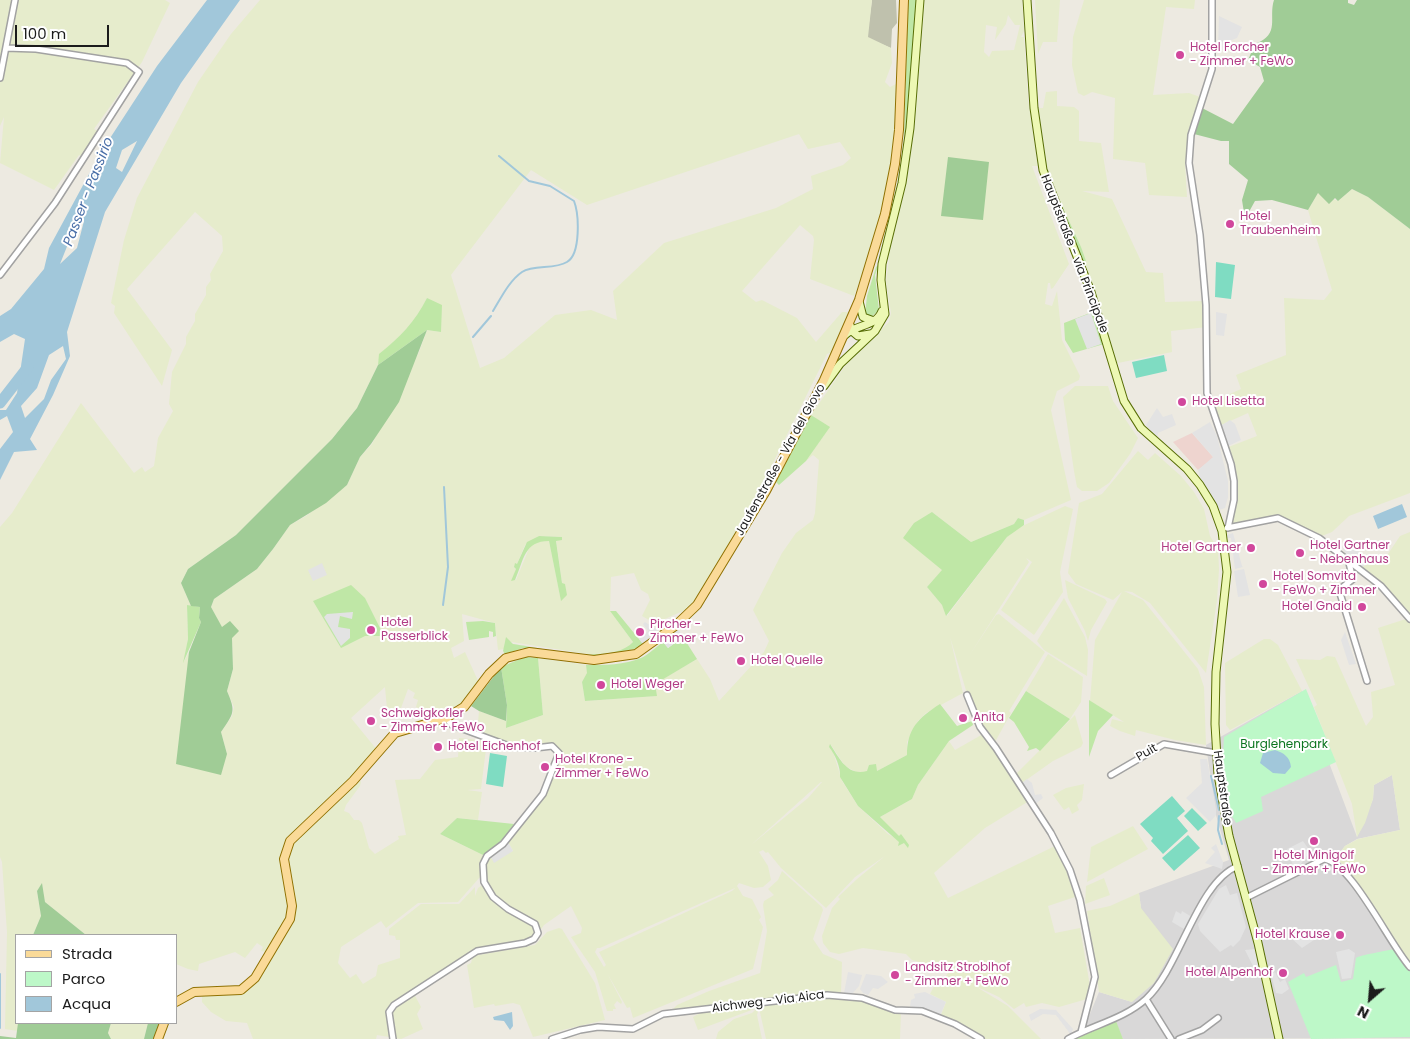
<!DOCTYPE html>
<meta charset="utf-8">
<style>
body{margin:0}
#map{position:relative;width:1410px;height:1039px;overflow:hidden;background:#edeae1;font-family:Poppins,sans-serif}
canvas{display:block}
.legend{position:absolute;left:15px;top:934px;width:162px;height:90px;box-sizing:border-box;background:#fff;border:1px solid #a4a4a4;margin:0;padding:6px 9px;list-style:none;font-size:15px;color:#1b1b1b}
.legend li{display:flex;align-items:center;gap:10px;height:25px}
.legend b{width:25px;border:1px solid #a4a4a4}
.north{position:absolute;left:1345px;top:974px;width:50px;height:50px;-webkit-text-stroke:4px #fff;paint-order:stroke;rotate:207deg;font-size:14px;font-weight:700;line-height:20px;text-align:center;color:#1b1b1b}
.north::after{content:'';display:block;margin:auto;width:18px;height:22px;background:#1b1b1b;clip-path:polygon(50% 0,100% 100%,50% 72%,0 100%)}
.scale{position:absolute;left:15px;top:25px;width:94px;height:22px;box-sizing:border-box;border:2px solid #1b1b1b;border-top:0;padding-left:6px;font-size:15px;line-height:18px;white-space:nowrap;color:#1b1b1b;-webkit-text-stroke:4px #fff;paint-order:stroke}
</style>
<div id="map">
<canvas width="1410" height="1039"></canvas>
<ul class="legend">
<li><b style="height:6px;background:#fada98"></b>Strada</li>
<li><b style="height:14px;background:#bdf8c8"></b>Parco</li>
<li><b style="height:14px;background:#a1c7da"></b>Acqua</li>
</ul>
<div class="north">N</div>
<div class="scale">100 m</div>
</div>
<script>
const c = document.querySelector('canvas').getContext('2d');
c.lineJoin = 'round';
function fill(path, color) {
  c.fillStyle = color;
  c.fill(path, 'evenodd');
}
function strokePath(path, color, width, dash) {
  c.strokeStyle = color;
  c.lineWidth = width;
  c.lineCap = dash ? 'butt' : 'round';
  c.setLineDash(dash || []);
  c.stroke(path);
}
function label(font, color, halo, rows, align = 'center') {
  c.font = font + ' Poppins,sans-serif';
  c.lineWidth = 4;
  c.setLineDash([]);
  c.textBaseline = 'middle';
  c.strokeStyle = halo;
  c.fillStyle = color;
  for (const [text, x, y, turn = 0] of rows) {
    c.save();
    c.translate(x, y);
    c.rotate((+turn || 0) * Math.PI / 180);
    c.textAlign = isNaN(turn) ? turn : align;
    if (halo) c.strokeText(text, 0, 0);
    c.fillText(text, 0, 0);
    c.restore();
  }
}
fill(new Path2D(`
 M 1302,691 L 1357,837 L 1373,799 L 1374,785 L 1392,775 L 1400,830 L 1357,839 L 1345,846 L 1338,855 L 1338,859 L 1367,898 L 1391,940 L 1410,965 L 1410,1038 L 1123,1039 L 1115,1021 L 1093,1031 L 1085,1026 L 1099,992 L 1132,1002 L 1141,908 L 1139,893 L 1229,860 L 1216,815 L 1206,745 Z`), '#d9d8d8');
fill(new Path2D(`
 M 1192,433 L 1214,458 L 1198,470 L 1173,442 Z`), '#eed4cf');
fill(new Path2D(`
 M 872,0 L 896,0 L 897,23 L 892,29 L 891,48 L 867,38 Z`), '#bfc1ad');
fill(new Path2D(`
 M 0,0 L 165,0 L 170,3 L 142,62 L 94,129 L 99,132 L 83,157 L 79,155 L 54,190 L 0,163 L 4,117 L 0,126 Z
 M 260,0 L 872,0 L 868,37 L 891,48 L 892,63 L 885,82 L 890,87 L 896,84 L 895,123 L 889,181 L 867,262 L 854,296 L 810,279 L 814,240 L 813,236 L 800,225 L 742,291 L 756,302 L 762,300 L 797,318 L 816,342 L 842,312 L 848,312 L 831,353 L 827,354 L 763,483 L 765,485 L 692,607 L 658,622 L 649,620 L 642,616 L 650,600 L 648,594 L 641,590 L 634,573 L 611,577 L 610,611 L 633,642 L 626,650 L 594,655 L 505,641 L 504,649 L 498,650 L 495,623 L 462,614 L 464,641 L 451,648 L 454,658 L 465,652 L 479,683 L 461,706 L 432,715 L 416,707 L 418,700 L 413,698 L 415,693 L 408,689 L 401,708 L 387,709 L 385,687 L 351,718 L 378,751 L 357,775 L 361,782 L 360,786 L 346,805 L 344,811 L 349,813 L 354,820 L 359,820 L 362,823 L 369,848 L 375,854 L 399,839 L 398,836 L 406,835 L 395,780 L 420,779 L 435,760 L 458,757 L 459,738 L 487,741 L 481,789 L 467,790 L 482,792 L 478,820 L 457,818 L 440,834 L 483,855 L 480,877 L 458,902 L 418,903 L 386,928 L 381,921 L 341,947 L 338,963 L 350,978 L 356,974 L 363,984 L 376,976 L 378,965 L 400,958 L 400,940 L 396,940 L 395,936 L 389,935 L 389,929 L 421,904 L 459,904 L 475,887 L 475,896 L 478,888 L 484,884 L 483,876 L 487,856 L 513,851 L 508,842 L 503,844 L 536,804 L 559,755 L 552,746 L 519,748 L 477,734 L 479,711 L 506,721 L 506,728 L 543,715 L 538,658 L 586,665 L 588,674 L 582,682 L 585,701 L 656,696 L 654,684 L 697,659 L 710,679 L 719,701 L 764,652 L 769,641 L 753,610 L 782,553 L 796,533 L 813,520 L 815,513 L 819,460 L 813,455 L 806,461 L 829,428 L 811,415 L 848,362 L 889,322 L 891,313 L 886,281 L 889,260 L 887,259 L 900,209 L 913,130 L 924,0 L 1022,0 L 1024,31 L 1021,37 L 1024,37 L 1028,98 L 1038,166 L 1032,166 L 1069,264 L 1053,288 L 1051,289 L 1050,283 L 1048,283 L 1045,304 L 1052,306 L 1057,291 L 1062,340 L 1080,376 L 1079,380 L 1057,391 L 1051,410 L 1071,500 L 1024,520 L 1018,518 L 1014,524 L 971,542 L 932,512 L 943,570 L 927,587 L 942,605 L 947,616 L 1007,537 L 1016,529 L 1065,506 L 1073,509 L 1060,572 L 1063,592 L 1034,635 L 1001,610 L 1032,562 L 1026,558 L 1029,562 L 969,656 L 996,615 L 999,614 L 1045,652 L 1009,711 L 1011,713 L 995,742 L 980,728 L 971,707 L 950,637 L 963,693 L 926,713 L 918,721 L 907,742 L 907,755 L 877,771 L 858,773 L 845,766 L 831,745 L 829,747 L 833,752 L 842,781 L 858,806 L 888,834 L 904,843 L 880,817 L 912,799 L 918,785 L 949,741 L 955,750 L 983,734 L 997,751 L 1029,801 L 985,828 L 934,873 L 948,898 L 1055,846 L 1063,860 L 1075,897 L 1048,906 L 1055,933 L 1080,928 L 1090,986 L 1087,999 L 1059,1007 L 1042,1003 L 1026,1007 L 1024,1003 L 1014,1009 L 999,997 L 975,986 L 1008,1006 L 1041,1039 L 981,1039 L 940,1017 L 946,1002 L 930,994 L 936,982 L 941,985 L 949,971 L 912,960 L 906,954 L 863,948 L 839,954 L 830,952 L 823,943 L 822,936 L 832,908 L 840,899 L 838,897 L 857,879 L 885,856 L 855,877 L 826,908 L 781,868 L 768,852 L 766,853 L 763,850 L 759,852 L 768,866 L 771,880 L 763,887 L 754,888 L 739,883 L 737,886 L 743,896 L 752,899 L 761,917 L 759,920 L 763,927 L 753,969 L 633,1018 L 630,1007 L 627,1008 L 607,973 L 622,1002 L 621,1004 L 617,1001 L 614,1005 L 616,1009 L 613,1009 L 613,1011 L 607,1011 L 595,972 L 571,937 L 581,933 L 582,928 L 571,906 L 544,925 L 534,939 L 483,949 L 413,992 L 421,1007 L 417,1014 L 423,1029 L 401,1039 L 377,1035 L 376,1039 L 253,1039 L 247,1023 L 226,1021 L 211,1012 L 202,1002 L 202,993 L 241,990 L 271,953 L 261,951 L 263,947 L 257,943 L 245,958 L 235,952 L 199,964 L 198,971 L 188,969 L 176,964 L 176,935 L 86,935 L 45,902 L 42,884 L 37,891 L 41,916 L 33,935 L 16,935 L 18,1031 L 5,1029 L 7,932 L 2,862 L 0,857 L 0,527 L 12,513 L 81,403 L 134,473 L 142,467 L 145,472 L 154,466 L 158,438 L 173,411 L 169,404 L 172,372 L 186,344 L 186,337 L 195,321 L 195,314 L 206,295 L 206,287 L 211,280 L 210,274 L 223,251 L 222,236 L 195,212 L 127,289 L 172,350 L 162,386 L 114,313 L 115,306 L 111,303 L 124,240 L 137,198 L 198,82 L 231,34 ZM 1008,15 L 1015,25 L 1020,25 L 1014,50 L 992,51 L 989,57 L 984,52 L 986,25 L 997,27 L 995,40 L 1006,24 ZM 799,134 L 808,149 L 840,142 L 851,158 L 843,165 L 811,176 L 813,189 L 776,208 L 664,243 L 613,291 L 617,320 L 591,310 L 555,315 L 504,358 L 480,368 L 451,275 L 531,170 L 587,205 ZM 427,298 L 441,316 L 441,332 L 427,330 L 419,352 L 372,444 L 360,457 L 347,485 L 306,516 L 290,525 L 273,549 L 257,569 L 214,599 L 211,607 L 222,628 L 232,638 L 233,669 L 227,691 L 234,707 L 232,716 L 221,732 L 227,754 L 188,667 L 189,652 L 184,661 L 188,639 L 187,610 L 187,605 L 191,606 L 181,583 L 188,569 L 236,535 L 332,439 L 357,408 L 378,365 L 380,354 L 401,336 L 418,318 ZM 539,536 L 562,537 L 556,540 L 562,583 L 561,600 L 549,541 L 538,541 L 530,546 L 516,580 L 513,579 L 516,569 L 514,567 L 515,564 L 517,564 L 525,545 ZM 822,782 L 808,798 L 751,845 L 821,782 ZM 735,888 L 732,891 L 599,952 L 606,965 L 604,967 L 595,952 L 597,948 L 600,948 Z
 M 1035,0 L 1060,0 L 1057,42 L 1043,42 L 1038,54 Z
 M 1084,0 L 1195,0 L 1194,9 L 1166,7 L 1153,95 L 1189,93 L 1203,98 L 1196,117 L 1189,163 L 1185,163 L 1187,197 L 1149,195 L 1145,163 L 1113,159 L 1115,98 L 1092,92 L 1084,96 L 1078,93 L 1072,65 L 1073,37 Z
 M 1057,91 L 1057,106 L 1074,107 L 1079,111 L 1079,141 L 1101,143 L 1109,192 L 1082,191 L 1112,199 L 1146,272 L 1163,273 L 1165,302 L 1205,301 L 1207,327 L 1171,331 L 1172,352 L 1113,364 L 1059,200 L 1053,201 L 1043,170 L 1034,108 L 1043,108 L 1046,92 Z
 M 1352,189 L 1368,197 L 1410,229 L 1410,493 L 1349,516 L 1332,532 L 1319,537 L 1278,518 L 1229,526 L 1234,499 L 1226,448 L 1257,436 L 1248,413 L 1219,426 L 1210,403 L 1241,389 L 1236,375 L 1286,355 L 1284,298 L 1324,300 L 1332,290 L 1308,210 L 1318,193 L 1338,201 Z
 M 1075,386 L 1108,386 L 1113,401 L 1138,438 L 1130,454 L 1109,483 L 1097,491 L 1082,491 L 1077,487 L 1074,471 L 1063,397 Z
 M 1138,451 L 1148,460 L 1155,453 L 1181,476 L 1194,492 L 1204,509 L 1210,536 L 1218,549 L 1219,569 L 1217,600 L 1206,673 L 1150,603 L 1132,592 L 1124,591 L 1143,600 L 1198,669 L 1204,687 L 1206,745 L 1175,740 L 1136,730 L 1135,736 L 1120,731 L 1110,726 L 1112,719 L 1124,722 L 1090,701 L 1095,640 L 1122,592 L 1113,600 L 1076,584 L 1068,573 L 1079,503 L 1102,494 Z
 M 1410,532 L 1410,965 L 1391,940 L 1367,898 L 1338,859 L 1338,855 L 1345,846 L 1358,839 L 1400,830 L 1392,775 L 1374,785 L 1373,799 L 1365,823 L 1357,837 L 1352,804 L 1314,707 L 1317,705 L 1296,659 L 1320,660 L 1327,656 L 1335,657 L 1366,726 L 1373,717 L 1371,692 L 1395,685 L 1378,628 L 1409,618 L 1360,568 L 1388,554 L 1400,536 Z
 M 1065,580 L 1105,599 L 1107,602 L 1091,630 L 1088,641 L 1085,631 L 1068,598 Z
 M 1064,598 L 1085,637 L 1088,650 L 1087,676 L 1044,650 L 1037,641 Z
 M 1264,639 L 1270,639 L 1278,645 L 1302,691 L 1230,730 L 1226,725 L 1225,663 Z
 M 1048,654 L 1083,677 L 1081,702 L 1070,719 L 1026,691 Z
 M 1075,715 L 1083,743 L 1081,747 L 1053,761 L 1022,783 L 1016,774 Z
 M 1084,784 L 1082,800 L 1077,805 L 1079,810 L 1072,814 L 1069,807 L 1064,810 L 1053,795 L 1066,788 Z
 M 1133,826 L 1148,849 L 1087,882 L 1091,847 Z
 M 782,871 L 822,907 L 823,910 L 813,939 L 823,954 L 842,962 L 841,993 L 814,992 L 794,997 L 672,1010 L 677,1005 L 709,991 L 760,973 L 767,931 L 763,905 L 764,901 L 774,895 L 768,889 L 778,880 Z
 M 1104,878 L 1110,895 L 1085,904 L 1086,886 Z
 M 1139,893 L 1141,908 L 1173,949 L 1154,983 L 1132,1002 L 1099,992 L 1087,911 L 1110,906 Z
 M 559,928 L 562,929 L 595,983 L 605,1020 L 533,1037 L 520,1005 L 513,1003 L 495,1006 L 494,1004 L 474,1008 L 467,965 L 471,963 L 473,956 L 535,945 L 547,932 Z
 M 803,997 L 862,998 L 901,1011 L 900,1039 L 766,1039 L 759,1008 L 757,1015 L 762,1039 L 716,1039 L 718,1032 L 734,1019 L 752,1013 L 757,1008 L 698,1030 L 693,1017 L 707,1009 Z
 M 111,1023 L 148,1023 L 144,1039 L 111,1039 L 108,1033 Z`), '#e6eccc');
fill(new Path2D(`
 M 908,0 L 917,0 L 909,110 L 904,138 Z
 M 1059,199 L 1081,247 L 1086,261 L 1082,262 L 1053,201 Z
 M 879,264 L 875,275 L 879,310 L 870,318 L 865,314 L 867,296 L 876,267 Z
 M 427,298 L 442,305 L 441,332 L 427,330 L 378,365 L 379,354 C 400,337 415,322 427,298 Z
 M 1095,311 L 1104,344 L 1073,353 L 1065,340 L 1064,323 Z
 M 811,415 L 830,427 L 806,461 L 779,485 L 776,482 Z
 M 932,512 L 971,542 L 1014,524 L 1018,518 L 1024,520 L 1024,525 L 1007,537 L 946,616 L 942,605 L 927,587 L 942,570 L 903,538 L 914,523 Z
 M 539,536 L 562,537 L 562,540 L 556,541 L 562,583 L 565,584 L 567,595 L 561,601 L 549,541 C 524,541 524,560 515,580 L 511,581 L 516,569 L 514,567 L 515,563 L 517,564 L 527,542 Z
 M 351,585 L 365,598 L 384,636 L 365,636 L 341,648 L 313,601 Z
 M 187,605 L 200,607 L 199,618 L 201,622 L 183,663 L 188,639 Z
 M 610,611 L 616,611 L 643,644 L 638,648 L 603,656 L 523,648 L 505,654 L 503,651 L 506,637 L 513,644 C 543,648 611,666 633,642 Z
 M 483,621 L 495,623 L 496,636 L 493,637 L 493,632 L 489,631 L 489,637 L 469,640 L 466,622 Z
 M 683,637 L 697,659 L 655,684 L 657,696 L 585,701 L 582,682 L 587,673 L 586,665 C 604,665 625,665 641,658 C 648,655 656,647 663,642 L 668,648 Z
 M 525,657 L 538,658 L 543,715 L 506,728 L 507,705 L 501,667 Z
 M 1026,691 L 1070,719 L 1040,751 L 1036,748 L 1027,751 L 1029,747 L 1014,722 L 1009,718 Z
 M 1089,700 L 1113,715 L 1098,731 L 1089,757 Z
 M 940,704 L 957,726 L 972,721 L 973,725 L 949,741 L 918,785 L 912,799 L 880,817 L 899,836 L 901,834 L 909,845 L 908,848 L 904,843 L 898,846 L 899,842 L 858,806 L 840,777 C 841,768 835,754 829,747 L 830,744 C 840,759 847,776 867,771 L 869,765 L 876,764 L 877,771 L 907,755 C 907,729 918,718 940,704 Z
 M 457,818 L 514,824 L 502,841 L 483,855 L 440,834 Z
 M 1116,1021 L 1123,1039 L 1075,1039 Z`), '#bfe7a6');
fill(new Path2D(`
 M 1274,0 L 1348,0 L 1348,3 L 1354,5 L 1357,0 L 1410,0 L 1410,229 L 1368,197 L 1352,189 L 1338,201 L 1335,198 L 1329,204 L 1318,193 L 1308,210 L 1272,200 L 1255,201 L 1245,219 L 1242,200 L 1248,180 L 1229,164 L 1229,141 L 1221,141 L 1194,134 L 1202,108 L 1233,124 L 1264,81 L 1260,67 L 1248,60 L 1255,44 C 1281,34 1268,18 1274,0 Z
 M 948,157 L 989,162 L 983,220 L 941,216 Z
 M 427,330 L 399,402 L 371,444 L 360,457 L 347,485 L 326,503 L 290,525 L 273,549 L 257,569 L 214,599 L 211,607 L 222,627 L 230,621 L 239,631 L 232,638 L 233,669 L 227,691 C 236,712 234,713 221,732 L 227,754 L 221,775 L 176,764 L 189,652 L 201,622 L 199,618 L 200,607 L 191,606 L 181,583 L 188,569 L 236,535 L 332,439 L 357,408 L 378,365 Z
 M 501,667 L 507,705 L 506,721 L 479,711 L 471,706 Z
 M 42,883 L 45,902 L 86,935 L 33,935 L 41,916 L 37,891 Z
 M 18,1023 L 111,1023 L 108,1033 L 111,1039 L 0,1039 L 0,1036 L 16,1038 Z
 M 148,1023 L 159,1023 L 163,1025 L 158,1039 L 144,1039 Z`), '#a0cc96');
fill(new Path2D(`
 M 1306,689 L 1336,762 L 1261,797 L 1263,811 L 1236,823 C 1234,818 1230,815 1228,809 C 1221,789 1223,758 1224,737 Z
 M 1394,949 L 1410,967 L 1410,1037 L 1311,1039 L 1288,982 L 1304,973 L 1306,977 L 1336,965 L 1341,982 L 1353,979 L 1356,958 C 1360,955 1386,951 1394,949 Z`), '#bdf8c8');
fill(new Path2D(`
 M 1216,262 L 1235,265 L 1231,299 L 1215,297 Z
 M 1164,355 L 1167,371 L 1136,378 L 1132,362 Z
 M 490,753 L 507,756 L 503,787 L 486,784 Z
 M 1172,796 L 1185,811 L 1177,818 L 1188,831 L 1163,854 L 1151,841 L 1153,838 L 1140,824 Z
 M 1192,808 L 1207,823 L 1198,831 L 1184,816 Z
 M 1188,835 L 1200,848 L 1174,871 L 1162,858 Z`), '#7fdcc2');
fill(new Path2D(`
 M 1219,16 L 1242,27 L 1237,38 L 1227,42 L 1221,52 L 1218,50 Z
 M 1216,312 L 1227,314 L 1224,336 L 1216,335 Z
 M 1091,313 L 1101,344 L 1087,349 L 1075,319 Z
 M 1157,408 L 1163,417 L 1172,414 L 1176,425 L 1158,433 L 1157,438 L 1146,425 Z
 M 1230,420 L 1235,424 L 1241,440 L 1228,446 L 1222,425 Z
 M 1210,422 L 1217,436 L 1228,481 L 1228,497 L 1225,508 L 1219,510 L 1200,478 L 1198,470 L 1213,457 L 1192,433 Z
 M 1233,533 L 1242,566 L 1243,567 L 1235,569 L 1231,538 L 1227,538 L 1227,535 Z
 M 1350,542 L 1358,551 L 1370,558 L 1377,559 L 1361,567 L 1351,559 L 1353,555 L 1351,554 L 1348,556 L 1344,551 L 1342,546 Z
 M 322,563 L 327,575 L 313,581 L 308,570 Z
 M 1244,569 L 1250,595 L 1238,597 L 1234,571 Z
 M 353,612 L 352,619 L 340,616 L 338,627 L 350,629 L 350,638 L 341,646 L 324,617 L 327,614 Z
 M 645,622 L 659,631 L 643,644 L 639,639 L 648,631 L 643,624 Z
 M 678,629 L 683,637 L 668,648 L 663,642 Z
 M 1345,632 L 1356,664 L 1349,665 L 1341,640 Z
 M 1200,759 L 1207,759 L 1216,809 L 1216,815 L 1210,822 L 1186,798 L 1202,783 Z
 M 1027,779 L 1032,783 L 1035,795 L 1041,794 L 1043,798 L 1034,805 L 1022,783 Z
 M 1303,841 L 1310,851 L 1301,864 L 1294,868 L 1287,849 Z
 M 508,842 L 513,851 L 494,863 L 489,854 Z
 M 1216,844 L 1223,862 L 1222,869 L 1205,863 L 1215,852 L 1211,848 Z
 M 1226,885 L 1230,895 L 1237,893 L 1246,927 L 1240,940 L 1233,947 L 1231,945 L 1220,952 L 1200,931 L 1198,924 L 1219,889 Z
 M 1176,911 L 1181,914 L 1182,911 L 1192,917 L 1184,929 L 1172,922 Z
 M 1309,929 L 1317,938 L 1302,948 L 1290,937 Z
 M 1256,949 L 1261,969 L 1256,972 L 1245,950 Z
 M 1349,949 L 1355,953 L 1351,978 L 1342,979 L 1336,952 Z
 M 848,972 L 862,975 L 859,986 L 852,994 L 844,993 Z
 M 1275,972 L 1280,982 L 1285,979 L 1289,989 L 1282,994 L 1276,993 L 1271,974 Z
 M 866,974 L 881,976 L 888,982 L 878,989 L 873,988 L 868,995 L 863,993 L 860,989 Z
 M 925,992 L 946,1002 L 940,1016 L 910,1006 L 911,1000 L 915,998 L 914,994 Z
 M 1040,1009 L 1056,1010 L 1073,1029 L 1071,1035 L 1056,1015 L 1043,1014 L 1031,1021 L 1029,1015 Z`), '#e3e3e3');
fill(new Path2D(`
 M 207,0 L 240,0 L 181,83 L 105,212 L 67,332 L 70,356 L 53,395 L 30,439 L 37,450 L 14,452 L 0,480 L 0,449 L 13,432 L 7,416 L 0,420 L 0,410 L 6,410 L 17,393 L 25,339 L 14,334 L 0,342 L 0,316 L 11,309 L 44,269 L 49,248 L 101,152 L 157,66 ZM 137,141 L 122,172 L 116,168 L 122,150 ZM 78,219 L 84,221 L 77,248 L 60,264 ZM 63,346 L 66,359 L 51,380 L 44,399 L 25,418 L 21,406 L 37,388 L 49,355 Z
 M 1402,504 L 1407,517 L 1378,529 L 1373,516 Z
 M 1275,750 C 1284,753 1290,757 1291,767 L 1285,774 L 1273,773 L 1260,763 L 1263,753 Z
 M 512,1012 L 513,1026 L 510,1030 L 504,1021 L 494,1020 L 493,1017 Z`), '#a1c7da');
strokePath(new Path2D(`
 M 493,311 C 501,298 509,281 522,272 C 534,264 554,270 567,262 C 581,254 579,214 574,201 L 550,186 L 529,181 L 499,156
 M 473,337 L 491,316
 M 443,605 L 448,567 L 444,487
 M 1211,776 L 1219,810
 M 1219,816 L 1218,830 L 1222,844
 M 0,974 L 0,1028`), '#a1c7da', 2);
strokePath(new Path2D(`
 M 0,403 L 28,367`), '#a1c7da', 11);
const street = new Path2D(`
 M 1212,0 L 1212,69 L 1191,135 L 1189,163 L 1200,235 L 1206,305 L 1207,393 L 1231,464 L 1234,481 L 1234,500 L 1228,528
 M 0,78 L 15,0
 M 0,275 L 55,203 L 139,72 L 127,63 L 36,49 L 6,48
 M 1227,528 L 1278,518 L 1319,538 L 1381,586 L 1410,619
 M 1348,559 L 1353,579 L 1339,590 L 1367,681
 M 967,695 L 980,727 L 996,748 L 1051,833 L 1070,870 L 1080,900 L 1095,977 L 1081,1032
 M 1111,775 L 1164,744 L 1216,753
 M 1246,898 L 1324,859 C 1351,862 1390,945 1410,967
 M 1146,999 L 1171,1039
 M 393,1039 L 389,1012 L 394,1005 L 477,951 L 525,943 L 534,939 L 538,933 L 535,924 L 508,909 L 493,897 L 484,882 L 483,864 L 487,856 L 503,844 L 543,794 L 559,753 L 552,746 L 535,748 L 512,747 L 452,725 L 446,718
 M 552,1039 L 580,1030 L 598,1027 L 633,1029 L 663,1014 L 827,995 L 862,998 L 895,1010 L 922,1011 L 955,1024 L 981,1039
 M 1068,1039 C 1093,1025 1124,1019 1146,999 C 1180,968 1197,882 1238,866
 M 1179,1039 L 1202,1030 L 1218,1018`);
const secondary = new Path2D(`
 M 1027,0 L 1034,108 L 1043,170 L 1091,292 L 1124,401 L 1141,428 L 1187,469 L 1200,485 L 1213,506 L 1222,531 L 1227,572 L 1216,672 L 1215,724 L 1218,775 L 1229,836 L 1258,943 L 1279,1039
 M 859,301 L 863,317 L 874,321
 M 850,325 L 852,331 L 858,336 L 870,334
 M 845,335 C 856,324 876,327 882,311
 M 824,386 L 840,364 L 875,331 L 885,314 L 881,280 L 882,264 L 902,183 L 910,128 L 920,0`);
const primary = new Path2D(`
 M 176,1002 L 194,992 L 241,990 L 255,978 L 290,919 L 292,906 L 284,859 L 290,841 L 353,781 L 395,733 L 446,718 L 464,707 L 489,674 L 506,658 L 529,652 L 594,660 L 636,654 L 675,626 L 697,605 L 766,491 L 824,380 L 859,300 L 885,214 L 895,164 L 899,130 L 904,0
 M 158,1039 L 164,1023`);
strokePath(street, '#a2a2a2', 8);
strokePath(secondary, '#586e06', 9);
strokePath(primary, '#907102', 10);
strokePath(street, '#fff', 5);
strokePath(secondary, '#edf8b4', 7);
strokePath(primary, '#fada98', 8);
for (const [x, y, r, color] of [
 [1180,55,5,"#d1479c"],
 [1230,224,5,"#d1479c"],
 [1182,402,5,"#d1479c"],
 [1251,548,5,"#d1479c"],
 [1300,553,5,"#d1479c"],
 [1263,584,5,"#d1479c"],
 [1362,607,5,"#d1479c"],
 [371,630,5,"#d1479c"],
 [640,632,5,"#d1479c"],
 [741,661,5,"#d1479c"],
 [601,685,5,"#d1479c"],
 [963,718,5,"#d1479c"],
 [371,721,5,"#d1479c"],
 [438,747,5,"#d1479c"],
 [545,767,5,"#d1479c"],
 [1314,841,5,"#d1479c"],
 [1340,935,5,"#d1479c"],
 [1283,973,5,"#d1479c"],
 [895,975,5,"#d1479c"]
]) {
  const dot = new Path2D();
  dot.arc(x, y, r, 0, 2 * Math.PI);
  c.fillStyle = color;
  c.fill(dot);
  strokePath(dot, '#fff', 2);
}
label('12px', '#b23c85', '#fff', [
 ["Hotel Forcher",1190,48],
 ["- Zimmer + FeWo",1190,62],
 ["Hotel",1240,217],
 ["Traubenheim",1240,231],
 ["Hotel Lisetta",1192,402],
 ["Hotel Gartner",1310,546],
 ["- Nebenhaus",1310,560],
 ["Hotel Gartner",1241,548,"right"],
 ["Hotel Somvita",1273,577],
 ["- FeWo + Zimmer",1273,591],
 ["Hotel Gnaid",1352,607,"right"],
 ["Hotel",381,623],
 ["Passerblick",381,637],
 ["Pircher -",650,625],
 ["Zimmer + FeWo",650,639],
 ["Hotel Quelle",751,661],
 ["Hotel Weger",611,685],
 ["Schweigkofler",381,714],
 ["- Zimmer + FeWo",381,728],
 ["Anita",973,718],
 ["Hotel Eichenhof",448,747],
 ["Hotel Krone -",555,760],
 ["Zimmer + FeWo",555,774],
 ["Hotel Minigolf",1314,856,"center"],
 ["- Zimmer + FeWo",1314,870,"center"],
 ["Hotel Krause",1330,935,"right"],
 ["Landsitz Stroblhof",905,968],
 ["- Zimmer + FeWo",905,982],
 ["Hotel Alpenhof",1273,973,"right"]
], 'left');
label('12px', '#1b1b1b', '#fff', [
 ["Hauptstraße - via Principale",1074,254,69],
 ["Jaufenstraße - Via del Giovo",781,460,-61],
 ["Puit",1147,753,-30],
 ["Hauptstraße",1222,788,82],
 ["Aichweg - Via Aica",768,1002,-7]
]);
label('12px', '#0d7621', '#fff', [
 ["Burglehenpark",1284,745]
]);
label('italic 14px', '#4a6fa8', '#fff', [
 ["Passer - Passirio",89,192,-69]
]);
</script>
